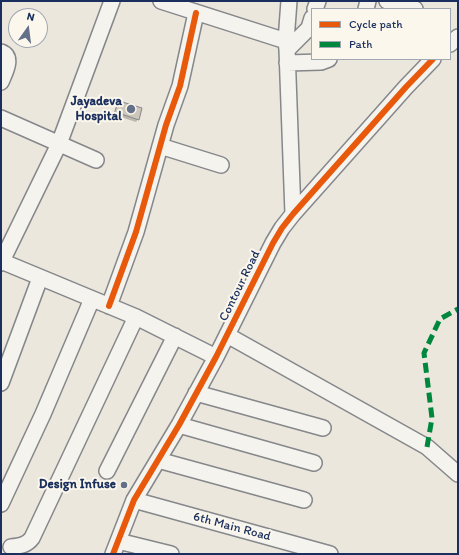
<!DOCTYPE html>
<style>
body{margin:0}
#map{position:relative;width:459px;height:555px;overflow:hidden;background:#ece7dd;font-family:Itim,sans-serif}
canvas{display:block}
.frame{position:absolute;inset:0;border:2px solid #1b2f5e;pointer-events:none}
.legend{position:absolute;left:311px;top:8px;width:140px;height:52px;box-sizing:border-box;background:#fbf7ec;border:1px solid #a1a7b3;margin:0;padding:5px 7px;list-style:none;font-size:12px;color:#1b2f5e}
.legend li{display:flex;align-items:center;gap:8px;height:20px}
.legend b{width:20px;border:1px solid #a1a7b3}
.north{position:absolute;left:8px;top:8px;width:40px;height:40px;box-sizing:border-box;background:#fbf7ec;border:1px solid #a1a7b3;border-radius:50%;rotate:14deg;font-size:11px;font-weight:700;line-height:16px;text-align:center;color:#1b2f5e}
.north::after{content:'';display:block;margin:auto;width:14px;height:18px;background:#646f8a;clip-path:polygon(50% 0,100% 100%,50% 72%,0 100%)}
</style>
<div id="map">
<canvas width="459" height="555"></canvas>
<div class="frame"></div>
<ul class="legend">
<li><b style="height:5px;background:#e8590c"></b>Cycle path</li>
<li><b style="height:5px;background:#00873e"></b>Path</li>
</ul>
<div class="north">N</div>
</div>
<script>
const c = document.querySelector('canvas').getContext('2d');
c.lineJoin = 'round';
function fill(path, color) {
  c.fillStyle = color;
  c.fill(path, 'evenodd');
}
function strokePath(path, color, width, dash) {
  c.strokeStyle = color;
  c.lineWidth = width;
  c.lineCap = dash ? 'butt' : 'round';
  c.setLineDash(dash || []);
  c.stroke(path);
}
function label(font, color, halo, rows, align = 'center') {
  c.font = font + ' Itim,sans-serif';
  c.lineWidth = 4;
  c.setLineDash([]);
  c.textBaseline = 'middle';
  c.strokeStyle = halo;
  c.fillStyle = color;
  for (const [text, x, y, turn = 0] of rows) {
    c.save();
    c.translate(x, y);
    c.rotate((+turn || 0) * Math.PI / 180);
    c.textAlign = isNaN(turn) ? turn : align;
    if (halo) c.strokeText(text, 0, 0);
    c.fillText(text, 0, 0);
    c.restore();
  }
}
fill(new Path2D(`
 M 119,102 L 138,119 L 136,122 L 114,115 L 117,104 Z`), '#0003');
const building = new Path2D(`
 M 119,101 L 142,108 L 139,120 L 115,112 Z`);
fill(building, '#cdc7b9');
strokePath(building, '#85878b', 1);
const minor = new Path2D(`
 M 161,1 L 286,41 L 287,50 L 293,214
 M 387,1 L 415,9
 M 315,9 L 318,1
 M 366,9 L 368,1
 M 286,41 L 289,1
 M 450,44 L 458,37
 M 287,50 L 309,28 L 312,18
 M 1,52 C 14,57 5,72 1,82
 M 287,63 L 321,62 L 329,59
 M 1,118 L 96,160
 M 160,146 L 221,165
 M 1,261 L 136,317 L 216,357
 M 1,263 L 59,144 L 112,1
 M 109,306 L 136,232 L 166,125 L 180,86 L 196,13
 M 227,335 L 427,447 L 458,474
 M 1,383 L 40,278
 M 196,393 L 323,428
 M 179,425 L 314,463
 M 158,460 L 304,500
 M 107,471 L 175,336
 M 134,500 L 330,554
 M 1,504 L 43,414 L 92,299
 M 118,541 L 171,554
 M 11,547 C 20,546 27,545 32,538 L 136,317
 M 113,554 L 134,500 L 179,425 L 216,357 L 273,243 L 282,228 L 293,214 L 406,87 L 433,59`);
strokePath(minor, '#85878b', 18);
strokePath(minor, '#f4f3ee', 15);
strokePath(new Path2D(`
 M 427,447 L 432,418 L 424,353 L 440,319 L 458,309`), '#00873e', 5, [10, 5]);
strokePath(new Path2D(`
 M 109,306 L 136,232 L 166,125 L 180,86 L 196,13
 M 113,554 L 134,500 L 179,425 L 216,357 L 273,243 L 282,228 L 293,214 L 406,87 L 433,59`), '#e8590c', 6);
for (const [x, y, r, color] of [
 [131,109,5,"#646f8a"],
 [124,485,4,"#646f8a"]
]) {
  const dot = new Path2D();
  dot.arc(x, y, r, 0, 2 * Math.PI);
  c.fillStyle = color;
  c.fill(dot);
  strokePath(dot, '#fbf7ec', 1.5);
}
label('bold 13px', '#1b2f5e', '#fbf7ec', [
 ["Jayadeva",122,102],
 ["Hospital",122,117],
 ["Design Infuse",116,485]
], 'right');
label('13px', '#1b2f5e', '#fbf7ec', [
 ["Contour Road",240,286,-64],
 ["6th Main Road",232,527,15]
]);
</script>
